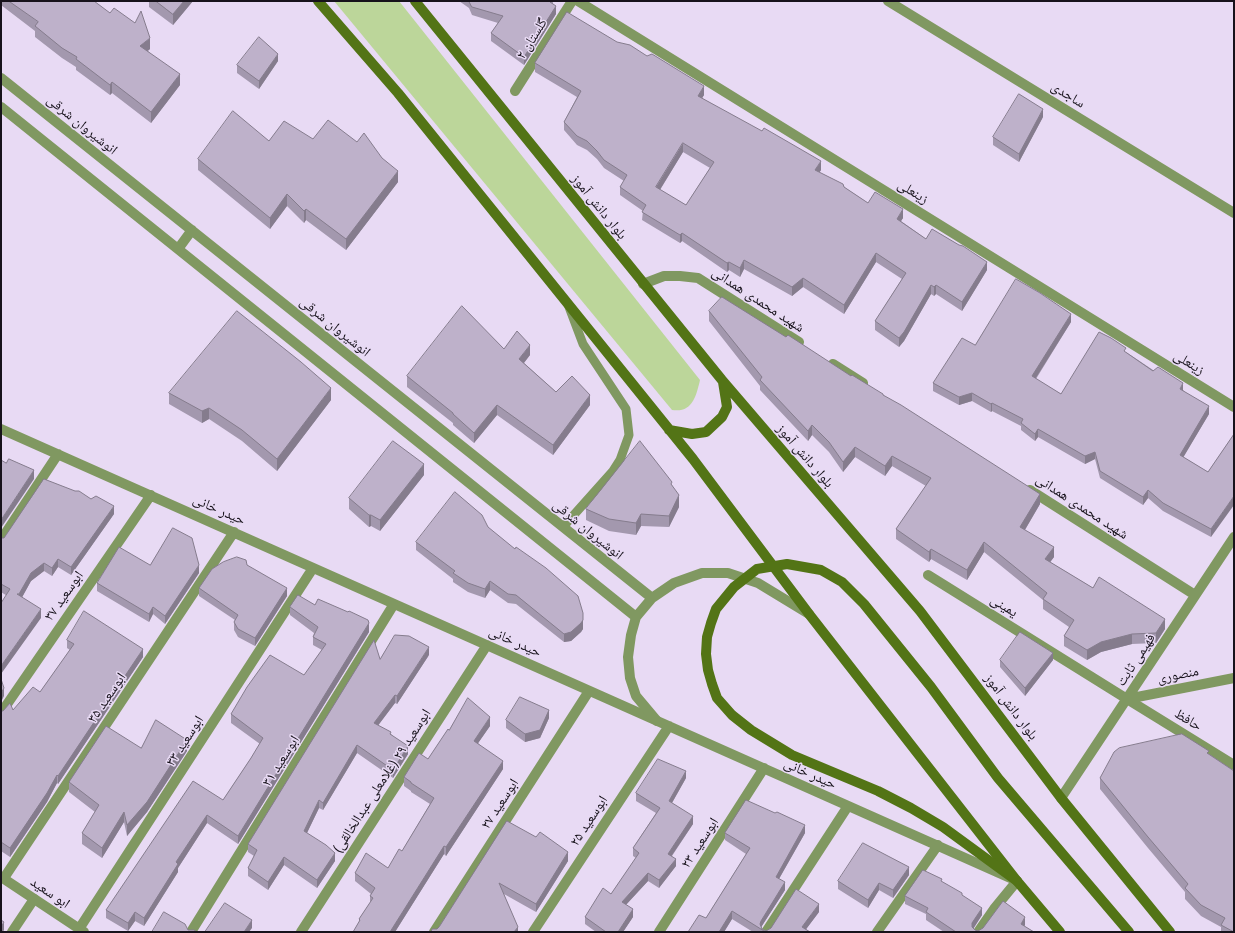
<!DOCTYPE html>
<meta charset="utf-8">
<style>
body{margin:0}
#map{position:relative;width:1235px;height:933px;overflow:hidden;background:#e8daf4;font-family:"PT Sans",sans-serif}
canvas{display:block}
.frame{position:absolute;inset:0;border:2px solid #17121b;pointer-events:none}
</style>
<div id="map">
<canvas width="1235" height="933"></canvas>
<div class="frame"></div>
</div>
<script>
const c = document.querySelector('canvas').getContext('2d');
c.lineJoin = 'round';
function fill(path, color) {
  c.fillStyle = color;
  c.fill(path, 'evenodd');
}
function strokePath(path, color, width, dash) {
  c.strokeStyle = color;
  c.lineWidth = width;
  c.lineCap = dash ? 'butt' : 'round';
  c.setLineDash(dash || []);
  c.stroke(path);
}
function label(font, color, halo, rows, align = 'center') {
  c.font = font + ' "PT Sans","Noto Naskh Arabic",sans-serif';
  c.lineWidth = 3;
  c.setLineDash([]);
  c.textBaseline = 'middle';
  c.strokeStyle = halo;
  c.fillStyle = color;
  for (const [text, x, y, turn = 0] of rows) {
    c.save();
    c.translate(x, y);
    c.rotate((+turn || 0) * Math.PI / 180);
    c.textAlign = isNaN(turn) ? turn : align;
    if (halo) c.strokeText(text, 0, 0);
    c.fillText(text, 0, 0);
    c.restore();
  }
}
fill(new Path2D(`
 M 334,1 L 399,1 L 700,380 C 696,397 692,413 672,410 Z`), '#bcd69a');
strokePath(new Path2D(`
 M 563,527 L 613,471 L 620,460 L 629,435 L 626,409 L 583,344 L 569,307`), '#809861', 9);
strokePath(new Path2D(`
 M 578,1 L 1234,407
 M 643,284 L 664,276 L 680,276 L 698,278 L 799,342
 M 833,364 L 863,383
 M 1,429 L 1017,881 L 994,909 L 978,932
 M 1030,490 L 1195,595
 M 1,540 L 58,454
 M 928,575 L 1127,699 L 1234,765
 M 1127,699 L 1234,678
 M 1,713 L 151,495
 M 1061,798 L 1234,537
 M 4,878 L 234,532
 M 79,929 L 313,568
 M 12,932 L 34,899
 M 191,932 L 394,604
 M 301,932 L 487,645
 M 434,932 L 589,691
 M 533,932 L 669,726
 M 659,932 L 764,768
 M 766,932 L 848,806
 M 877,932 L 938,845`), '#809861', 10);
strokePath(new Path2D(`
 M 888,1 L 1234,213
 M 1,78 L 652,598
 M 515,91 L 572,1
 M 1,107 L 636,617
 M 178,249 L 192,230
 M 657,721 L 636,696 L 630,678 L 628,657 L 631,635 L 636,617 L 652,598 L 674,583 L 702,573 L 728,573 L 758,583 L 809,614
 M 1,877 L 84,932`), '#809861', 10);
strokePath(new Path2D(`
 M 318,1 L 398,93 L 693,459 L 809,614 L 1017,881 L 1060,932
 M 415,1 L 722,380 L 920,611 L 1061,798 L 1170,932
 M 669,430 L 692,434 L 706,432 L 722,417 L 727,407 L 723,382`), '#537416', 10);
strokePath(new Path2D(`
 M 1017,881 L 943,827 L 911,808 L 878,791 L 792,755 L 751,730 L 732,715 L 717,698 L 712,684 L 708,670 L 706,654 L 707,637 L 711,623 L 716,609 L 734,587 L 757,569 L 787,564 L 821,570 L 842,582 L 864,604 L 931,687 L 998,778 L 1129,932`), '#537416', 10);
fill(new Path2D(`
 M 1,1 L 94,1 L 150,49 L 148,51 L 180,85 L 151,123 L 112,93 L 110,95 L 76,70 L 76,67 L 62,58 L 35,37 L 35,31 L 1,5 Z
 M 149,1 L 193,1 L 173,25 L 149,7 Z
 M 459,1 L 553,1 L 553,4 L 556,14 L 524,65 L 491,41 L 491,33 L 498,23 L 472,15 L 469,8 Z
 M 278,61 L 259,89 L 237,73 L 237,65 Z
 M 535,63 L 704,95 L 702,98 L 821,170 L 819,173 L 844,187 L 868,203 L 903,218 L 901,221 L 926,239 L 987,270 L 962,311 L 936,294 L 934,296 L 931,294 L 904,341 L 899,347 L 875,330 L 875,321 L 902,279 L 876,262 L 844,314 L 803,287 L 792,296 L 744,269 L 740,277 L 729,270 L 727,272 L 682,241 L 680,243 L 642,220 L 643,211 L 620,195 L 620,187 L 624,181 L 604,168 L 597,159 L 587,150 L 577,145 L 564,130 L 564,122 L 577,97 L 535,72 ZM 683,152 L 710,168 L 686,205 L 660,190 Z
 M 1043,117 L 1019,162 L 993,145 L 993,137 Z
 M 313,139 L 398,182 L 346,250 L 306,220 L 304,223 L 287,206 L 270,229 L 198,170 L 198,159 L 269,141 Z
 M 709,311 L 786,337 L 883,395 L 1040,504 L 1025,530 L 1054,557 L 1050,562 L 1093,588 L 1165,629 L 1156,643 L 1132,644 L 1101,652 L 1087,660 L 1064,646 L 1064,636 L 1069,627 L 1043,609 L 1043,600 L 984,552 L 967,580 L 931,559 L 929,562 L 896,539 L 896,529 L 926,486 L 892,466 L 885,476 L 855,457 L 843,472 L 829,452 L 812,435 L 808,441 L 760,390 L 760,386 L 709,321 Z
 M 1071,322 L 1036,379 L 1061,394 L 1126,352 L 1183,390 L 1209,414 L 1183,457 L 1208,472 L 1234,434 L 1211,537 L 1163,511 L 1148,498 L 1143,505 L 1100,478 L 1095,459 L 1085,464 L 1038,437 L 1035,441 L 1021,430 L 1021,426 L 992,411 L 991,412 L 972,401 L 959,405 L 933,391 L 933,383 L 975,345 Z
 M 504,349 L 530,355 L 524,363 L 556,392 L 590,405 L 553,455 L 497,415 L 474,443 L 453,425 L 453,423 L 407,387 L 407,376 Z
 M 169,393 L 331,400 L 277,471 L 242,441 L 209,419 L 202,423 L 169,404 Z
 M 424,475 L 380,531 L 371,526 L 369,527 L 349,509 L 349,498 Z
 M 672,485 L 679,507 L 669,527 L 641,526 L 636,535 L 609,531 L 586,520 L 586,509 Z
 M 114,514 L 71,575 L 58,567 L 52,576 L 44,571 L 31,581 L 22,597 L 41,618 L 1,592 L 1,538 L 4,538 Z
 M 416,542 L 583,629 L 581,632 L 571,641 L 564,642 L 516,604 L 508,603 L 490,590 L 485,598 L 468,592 L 453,582 L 453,579 L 416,550 Z
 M 150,565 L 199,573 L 165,624 L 153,614 L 149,622 L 97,591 L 97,583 Z
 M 247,565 L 287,596 L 255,646 L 238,637 L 234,630 L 234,622 L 235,620 L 199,596 L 199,588 Z
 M 315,605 L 369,632 L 238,844 L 207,823 L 178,868 L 178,872 L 144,926 L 135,921 L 128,931 L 106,918 L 106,910 L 223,800 L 251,758 L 260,744 L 231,723 L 231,714 L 304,675 L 322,650 L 313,645 L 313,637 L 314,633 L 290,615 L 290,607 Z
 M 67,640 L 143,657 L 58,784 L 57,783 L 47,802 L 10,857 L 1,851 L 1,711 L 13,710 L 40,692 L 70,650 L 67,648 Z
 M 429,655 L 397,704 L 395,703 L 378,725 L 391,734 L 408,754 L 393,778 L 357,753 L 323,810 L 319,808 L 307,833 L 335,861 L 317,888 L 284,865 L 268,890 L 248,876 L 248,868 L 254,856 L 248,852 L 248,844 Z
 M 1000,660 L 1053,660 L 1025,696 L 1000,667 Z
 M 549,718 L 540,738 L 525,742 L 506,728 L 506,720 Z
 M 490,726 L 478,743 L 503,769 L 446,856 L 444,854 L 395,932 L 353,932 L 359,922 L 359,919 L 370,903 L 370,896 L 371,894 L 355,881 L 355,873 L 388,868 L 402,851 L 430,804 L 411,792 L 411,791 L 404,786 L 404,777 L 428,759 L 449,730 Z
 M 141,748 L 187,751 L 147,812 L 127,836 L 124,822 L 102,858 L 82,844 L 82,833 L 95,812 L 69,792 L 69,782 Z
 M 1209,754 L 1234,771 L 1234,932 L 1221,932 L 1221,927 L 1201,916 L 1185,899 L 1185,892 L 1148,848 L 1100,789 L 1100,778 Z
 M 686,778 L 672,803 L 693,824 L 672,856 L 676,866 L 659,888 L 648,881 L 626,905 L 633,917 L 623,932 L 596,932 L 585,924 L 585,917 L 611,894 L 636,858 L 633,856 L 633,848 L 656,813 L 636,801 L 636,793 Z
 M 507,821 L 568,861 L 536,912 L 504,894 L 518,932 L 437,929 L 439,927 Z
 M 725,833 L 805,833 L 779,879 L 785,890 L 761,927 L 762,929 L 766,931 L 819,912 L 806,929 L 810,932 L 753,932 L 732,919 L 724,932 L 688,932 L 706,918 L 746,854 L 725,840 Z
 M 909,875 L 893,898 L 879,890 L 868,908 L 838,889 L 838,881 Z
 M 942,882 L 962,895 L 982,915 L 973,928 L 975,930 L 978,931 L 1025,925 L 1024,926 L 1034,932 L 944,932 L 926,920 L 926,914 L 905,904 L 905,896 Z`), '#a398ae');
fill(new Path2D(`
 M 184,1 L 193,1 L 173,25 L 173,14 Z
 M 556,6 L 556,14 L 524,65 L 524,57 Z
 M 150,38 L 150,49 L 140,56 L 140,46 Z
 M 278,54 L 278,61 L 259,89 L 259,81 Z
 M 180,74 L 180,85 L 151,123 L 151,112 Z
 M 112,82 L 112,93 L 110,95 L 110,85 Z
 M 704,86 L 704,95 L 698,105 L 698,96 Z
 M 1043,109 L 1043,117 L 1019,162 L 1019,154 Z
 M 683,143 L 683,152 L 656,196 L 656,187 Z
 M 821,161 L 821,170 L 815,179 L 815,170 Z
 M 398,171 L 398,182 L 346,250 L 346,239 Z
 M 287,194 L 287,206 L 270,229 L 270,218 Z
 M 306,209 L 306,220 L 304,223 L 304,211 Z
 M 903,209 L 903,218 L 897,227 L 897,219 Z
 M 682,233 L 682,241 L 680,243 L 680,235 Z
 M 876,253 L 876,262 L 844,314 L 844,305 Z
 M 744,260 L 744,269 L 740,277 L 740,268 Z
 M 729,262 L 729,270 L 727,272 L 727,263 Z
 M 987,262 L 987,270 L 962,311 L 962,302 Z
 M 803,278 L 803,287 L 792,296 L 792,287 Z
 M 931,285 L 931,294 L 904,341 L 899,347 L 899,338 Z
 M 936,285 L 936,294 L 934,296 L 934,287 Z
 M 1071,314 L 1071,322 L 1032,384 L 1032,376 Z
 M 530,345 L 530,355 L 519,369 L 519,359 Z
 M 1183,383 L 1183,391 L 1180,389 Z
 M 331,388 L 331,400 L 277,471 L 277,459 Z
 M 972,393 L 972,401 L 959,405 L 959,397 Z
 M 590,395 L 590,405 L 553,455 L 553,445 Z
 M 992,403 L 992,411 L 991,412 L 991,404 Z
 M 497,405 L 497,415 L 474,443 L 474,433 Z
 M 1209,406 L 1209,414 L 1180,463 L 1180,455 Z
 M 209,408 L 209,419 L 202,423 L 202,411 Z
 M 812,425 L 812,435 L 808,441 L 808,431 Z
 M 1038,429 L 1038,437 L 1035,441 L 1035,434 Z
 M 855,447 L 855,457 L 843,472 L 843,462 Z
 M 1095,452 L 1095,459 L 1085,464 L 1085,456 Z
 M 892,456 L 892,466 L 885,476 L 885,466 Z
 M 424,464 L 424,475 L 380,531 L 380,520 Z
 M 34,470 L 34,479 L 1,528 L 1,520 Z
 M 1148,490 L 1148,498 L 1143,505 L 1143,497 Z
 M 1040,494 L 1040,504 L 1020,538 L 1020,527 Z
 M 679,495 L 679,507 L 669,527 L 669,516 Z
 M 1234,496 L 1234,505 L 1211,537 L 1211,529 Z
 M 114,506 L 114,514 L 71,575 L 71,567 Z
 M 641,514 L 641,526 L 636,535 L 636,523 Z
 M 369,515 L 371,515 L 371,526 L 369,527 Z
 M 984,542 L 984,552 L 967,580 L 967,570 Z
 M 1054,547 L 1054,557 L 1045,569 L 1045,559 Z
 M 931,549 L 931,559 L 929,562 L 929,552 Z
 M 58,559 L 58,567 L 52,576 L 52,568 Z
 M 44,563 L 44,571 L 31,581 L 19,603 L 19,594 L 31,573 Z
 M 199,565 L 199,573 L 165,624 L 165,616 Z
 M 490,581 L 490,590 L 485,598 L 485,589 Z
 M 287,588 L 287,596 L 255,646 L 255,638 Z
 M 153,607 L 153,614 L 149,622 L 149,614 Z
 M 41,609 L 41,618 L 1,674 L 1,666 Z
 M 1165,619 L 1165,629 L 1156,643 L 1156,633 Z
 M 583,620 L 583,629 L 581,632 L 571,641 L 564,642 L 564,634 Z
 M 369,623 L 369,632 L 238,844 L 238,836 Z
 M 1132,634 L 1132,644 L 1101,652 L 1087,660 L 1087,650 L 1101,642 Z
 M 429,647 L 429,655 L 397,704 L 397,696 Z
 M 143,649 L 143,657 L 58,784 L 58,776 Z
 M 1053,653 L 1053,660 L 1025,696 L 1025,688 Z
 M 4,688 L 4,696 L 1,702 L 1,693 Z
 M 395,695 L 395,703 L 374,731 L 374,723 Z
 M 549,710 L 549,718 L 540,738 L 525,742 L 525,734 Z
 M 490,717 L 490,726 L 474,749 L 474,741 Z
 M 187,740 L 187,751 L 147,812 L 127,836 L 127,825 Z
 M 357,745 L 357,753 L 323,810 L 323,803 Z
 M 408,746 L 408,754 L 393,778 L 393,770 Z
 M 503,761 L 503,769 L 446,856 L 446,847 Z
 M 686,771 L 686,778 L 669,808 L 669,801 Z
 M 57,775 L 57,783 L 47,802 L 10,857 L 10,848 Z
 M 319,800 L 319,808 L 304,839 L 304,831 Z
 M 124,812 L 124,822 L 102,858 L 102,848 Z
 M 207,815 L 207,823 L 178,868 L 178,872 L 144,926 L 144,918 L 176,862 Z
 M 693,816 L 693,824 L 668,861 L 668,854 Z
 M 805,825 L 805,833 L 776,884 L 776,877 Z
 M 444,846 L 444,854 L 395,932 L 390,932 Z
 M 568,852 L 568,861 L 536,912 L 536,904 Z
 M 335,853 L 335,861 L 317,888 L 317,880 Z
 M 284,857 L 284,865 L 268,890 L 268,882 Z
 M 676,859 L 676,866 L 659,888 L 659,880 Z
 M 909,867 L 909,875 L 893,898 L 893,890 Z
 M 648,873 L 648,881 L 622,909 L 622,902 Z
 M 785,882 L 785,890 L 760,929 L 760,924 L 761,921 Z
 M 879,883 L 879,890 L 868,908 L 868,900 Z
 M 819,904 L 819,912 L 804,932 L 802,927 Z
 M 982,908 L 982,915 L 972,931 L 972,923 Z
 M 633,909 L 633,917 L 623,932 L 618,932 Z
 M 732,911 L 732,919 L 724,932 L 719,932 Z
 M 135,912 L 135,921 L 128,931 L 128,923 Z
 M 1025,917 L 1025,925 L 1021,932 L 1021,924 Z
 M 252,920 L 252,928 L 249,932 L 244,932 Z
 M 4,922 L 4,930 L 3,932 L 1,932 L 1,927 Z
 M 518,927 L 518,932 L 514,932 Z`), '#857c8d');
const building = new Path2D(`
 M 9,1 L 94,1 L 110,13 L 114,8 L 135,23 L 141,11 L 150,38 L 140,46 L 180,74 L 151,112 L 112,82 L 110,85 L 76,59 L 77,57 L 62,48 L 35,26 L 38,22 Z
 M 156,1 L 184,1 L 173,14 Z
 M 469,1 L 551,1 L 550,2 L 556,6 L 524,57 L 491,33 L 503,16 L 472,7 Z
 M 567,12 L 617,42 L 630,45 L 647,56 L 652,54 L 704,86 L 698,96 L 762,131 L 764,128 L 821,161 L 815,170 L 843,184 L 844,187 L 868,203 L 875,192 L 903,209 L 897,219 L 926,239 L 932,229 L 959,245 L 963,246 L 987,262 L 962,302 L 936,285 L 934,287 L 931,285 L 904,332 L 899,338 L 875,321 L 906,273 L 876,253 L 844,305 L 803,278 L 792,287 L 744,260 L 740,268 L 729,262 L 727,263 L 682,233 L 680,235 L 642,212 L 646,205 L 620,187 L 627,175 L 604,160 L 597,151 L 587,141 L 577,136 L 564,122 L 581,91 L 535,63 ZM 683,143 L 714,162 L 686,205 L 656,187 Z
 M 259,37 L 278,54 L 259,81 L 237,65 Z
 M 1019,94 L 1043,109 L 1019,154 L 993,137 Z
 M 233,111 L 269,141 L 284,121 L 313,139 L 328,120 L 357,142 L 364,133 L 382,158 L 398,171 L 346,239 L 306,209 L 304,211 L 287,194 L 270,218 L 198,159 Z
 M 1016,279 L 1040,293 L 1071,314 L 1032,376 L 1061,394 L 1099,332 L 1111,338 L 1126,348 L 1124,351 L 1153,371 L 1158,367 L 1183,383 L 1180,389 L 1209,406 L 1180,455 L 1208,472 L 1234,434 L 1234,496 L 1211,529 L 1163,503 L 1148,490 L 1143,497 L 1100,471 L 1095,452 L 1085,456 L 1038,429 L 1035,434 L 1021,423 L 1023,419 L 992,403 L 991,404 L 972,393 L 959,397 L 933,383 L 962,338 L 975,345 Z
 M 722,297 L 786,337 L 788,335 L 851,376 L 852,375 L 883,394 L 883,395 L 901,405 L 1040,494 L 1020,527 L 1054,547 L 1045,559 L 1093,588 L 1099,577 L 1165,619 L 1156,633 L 1132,634 L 1101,642 L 1087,650 L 1064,636 L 1074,620 L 1043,599 L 1047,593 L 984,542 L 967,570 L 931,549 L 929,552 L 896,529 L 931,478 L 892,456 L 885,466 L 855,447 L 843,462 L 829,442 L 812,425 L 808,431 L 760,380 L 762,377 L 709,311 Z
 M 462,306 L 504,349 L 517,331 L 530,345 L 519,359 L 556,392 L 572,376 L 590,395 L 553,445 L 497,405 L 474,433 L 453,414 L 453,413 L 407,376 Z
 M 237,311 L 301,362 L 331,388 L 277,459 L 242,430 L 209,408 L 202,411 L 169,393 Z
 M 393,441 L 424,464 L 380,520 L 371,515 L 369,515 L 349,498 Z
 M 640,441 L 672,482 L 671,484 L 679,495 L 669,516 L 641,514 L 636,523 L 609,519 L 586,509 Z
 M 9,459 L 34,470 L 1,520 L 1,460 L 6,463 Z
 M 44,479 L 75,491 L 79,491 L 91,499 L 96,496 L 114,506 L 71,567 L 58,559 L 52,568 L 44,563 L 31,573 L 19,594 L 17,594 L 41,609 L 1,666 L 1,603 L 10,589 L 1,584 L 1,538 L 4,538 L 6,535 Z
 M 455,492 L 482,515 L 488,527 L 515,549 L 516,547 L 546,568 L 578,596 L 583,613 L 583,620 L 581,623 L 571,632 L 564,634 L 516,595 L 508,594 L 490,581 L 485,589 L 468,583 L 453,573 L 455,571 L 416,542 Z
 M 173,528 L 192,538 L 199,565 L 165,616 L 153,607 L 149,614 L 97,583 L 119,547 L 150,565 Z
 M 237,557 L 246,560 L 247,565 L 287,588 L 255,638 L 238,629 L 234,622 L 238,615 L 199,588 L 212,569 L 223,562 Z
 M 298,595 L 315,605 L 318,599 L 348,612 L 349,611 L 368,620 L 369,623 L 238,836 L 207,815 L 176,862 L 178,864 L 144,918 L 135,912 L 128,923 L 106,910 L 193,781 L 223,800 L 251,758 L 263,738 L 231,714 L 247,687 L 270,655 L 304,675 L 326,644 L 313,637 L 318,627 L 290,607 Z
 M 84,611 L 143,649 L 58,776 L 57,775 L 47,793 L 10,848 L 1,842 L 1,711 L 3,711 L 10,703 L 13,710 L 33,687 L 40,692 L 74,644 L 67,640 Z
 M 1020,632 L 1053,653 L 1025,688 L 1000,660 Z
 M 395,635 L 409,636 L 429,647 L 397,696 L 395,695 L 374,723 L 391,732 L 390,734 L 408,746 L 393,770 L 357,745 L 323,803 L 319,800 L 304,831 L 326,845 L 335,853 L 317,880 L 284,857 L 268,882 L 248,868 L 257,850 L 248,844 L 374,640 L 380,659 Z
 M 1,679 L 4,688 L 1,693 Z
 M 520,697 L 549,710 L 540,730 L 525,734 L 506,720 Z
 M 468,698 L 490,717 L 474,741 L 503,761 L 446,847 L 444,846 L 390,932 L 353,932 L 360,920 L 359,919 L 373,898 L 370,896 L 375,888 L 355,873 L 366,853 L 388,868 L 399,849 L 402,851 L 434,798 L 411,783 L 411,782 L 404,777 L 419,753 L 428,759 L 448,729 L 449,730 Z
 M 156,720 L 187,740 L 147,802 L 127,825 L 124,812 L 102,848 L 82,833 L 99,805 L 69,782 L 106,726 L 141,748 Z
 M 1182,734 L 1209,751 L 1207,753 L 1234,771 L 1234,932 L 1221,925 L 1225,918 L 1201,905 L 1185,888 L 1188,884 L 1148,837 L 1100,778 L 1114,752 L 1119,748 Z
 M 658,759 L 686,771 L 669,801 L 693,816 L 668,854 L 676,859 L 659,880 L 648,873 L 622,902 L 633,909 L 618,932 L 606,932 L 585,917 L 603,888 L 611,894 L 639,853 L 633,848 L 660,808 L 636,793 Z
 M 746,800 L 775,813 L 777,812 L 805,825 L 776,877 L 785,882 L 761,921 L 760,924 L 762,929 L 766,931 L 771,928 L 796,889 L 819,904 L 802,927 L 810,932 L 764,932 L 764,931 L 732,911 L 719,932 L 688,932 L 699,915 L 706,918 L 750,848 L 725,833 Z
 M 507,821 L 536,837 L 540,832 L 568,852 L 536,904 L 499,883 L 518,927 L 514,932 L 431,932 L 432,929 L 437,929 L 439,927 Z
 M 863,843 L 909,867 L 893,890 L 879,883 L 868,900 L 838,881 Z
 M 923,870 L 942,879 L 941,881 L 962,893 L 962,895 L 982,908 L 972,923 L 972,927 L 975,930 L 978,931 L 983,928 L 1003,901 L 1025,917 L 1021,924 L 1034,932 L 956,932 L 926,912 L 928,908 L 905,896 Z
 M 225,903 L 252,920 L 244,932 L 205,932 Z
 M 164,912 L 185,924 L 188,930 L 194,930 L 197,932 L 152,932 Z
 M 1,920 L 4,922 L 1,927 Z`);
fill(building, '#beb1ca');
strokePath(building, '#857c8d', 1);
label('14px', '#17121b', '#e8daf4', [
 ["گلستان ۲",532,39,-58],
 ["ساجدی",1068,95,32],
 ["انوشیروان شرقی",82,125,39],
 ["زینعلی",913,192,32],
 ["بلوار دانش آموز",599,207,51],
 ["شهید محمدی همدانی",758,300,33],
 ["انوشیروان شرقی",335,327,39],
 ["زینعلی",1189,363,32],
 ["بلوار دانش آموز",805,456,49],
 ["شهید محمدی همدانی",1082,507,33],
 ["حیدر خانی",219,510,24],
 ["انوشیروان شرقی",588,530,39],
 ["ابوسعید ۳۷",64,596,-55],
 ["یمینی",1004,606,32],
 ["حیدر خانی",515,642,24],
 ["فهیمی ثابت",1136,660,-57],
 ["منصوری",1178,675,-11],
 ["ابوسعید ۳۵",107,698,-56],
 ["بلوار دانش آموز",1011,707,53],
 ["حافظ",1188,720,31],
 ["ابوسعید ۳۳",185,741,-57],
 ["ابوسعید ۳۱",281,761,-58],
 ["حیدر خانی",810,774,24],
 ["ابوسعید ۲۹ (غلامعلی عبدالخالقی)",382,781,-57],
 ["ابوسعید ۲۷",500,804,-57],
 ["ابوسعید ۲۵",589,821,-57],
 ["ابوسعید ۲۳",700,843,-57],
 ["ابو سعید",50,893,34]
]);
</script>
